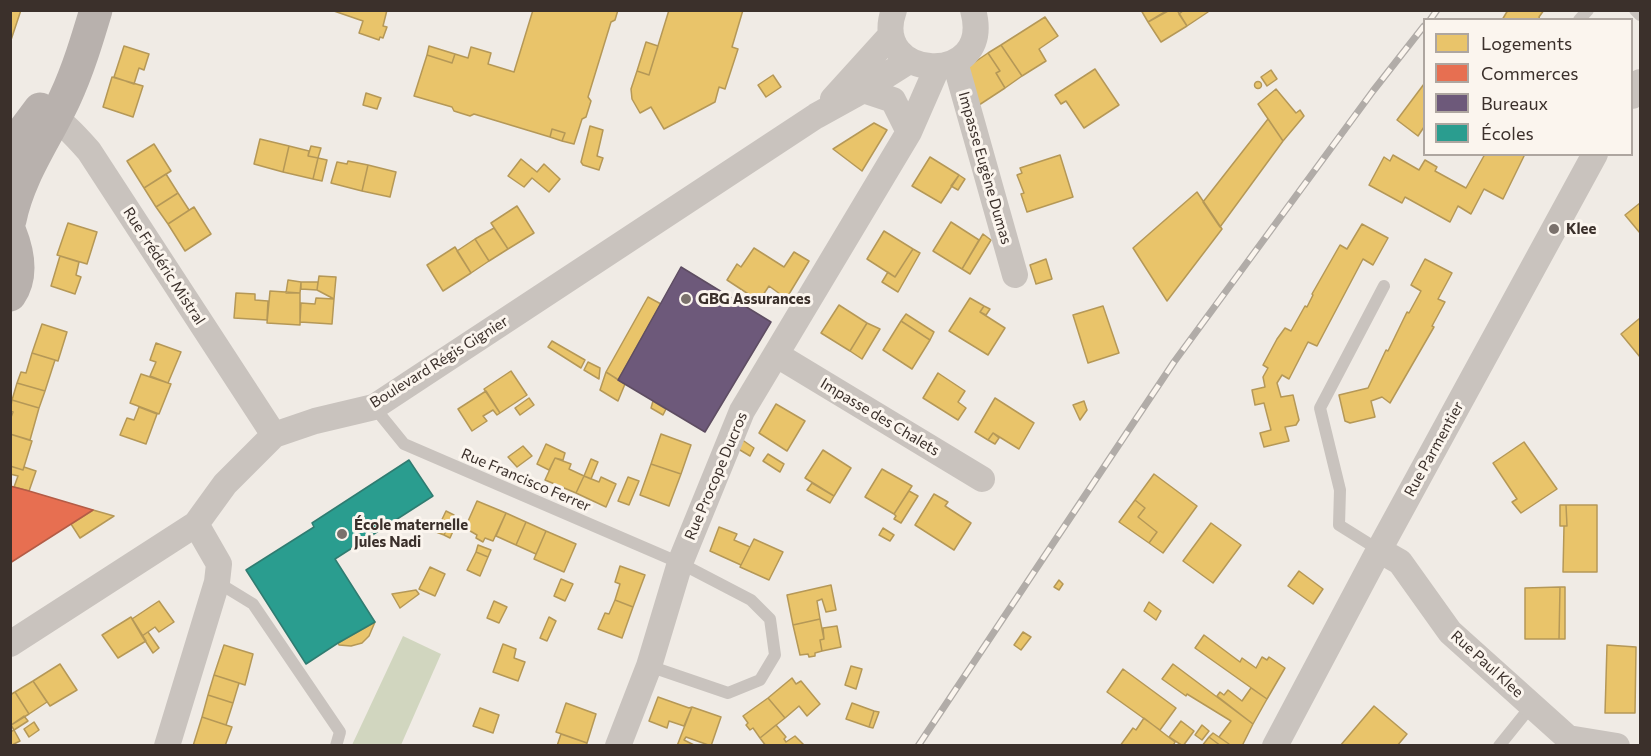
<!DOCTYPE html>
<meta charset="utf-8">
<style>
body{margin:0}
#map{position:relative;width:1651px;height:756px;overflow:hidden;background:#f0ebe5;font-family:Commissioner,sans-serif}
canvas{display:block}
.frame{position:absolute;inset:0;border:12px solid #3b302b;pointer-events:none}
.legend{position:absolute;left:1423px;top:18px;width:210px;height:138px;box-sizing:border-box;background:#fbf5ee;border:2px solid #aea6a0;margin:0;padding:8px 10px;list-style:none;font-size:18px;color:#3b302b}
.legend li{display:flex;align-items:center;gap:12px;height:30px}
.legend b{width:30px;border:2px solid #aea6a0}
</style>
<div id="map">
<canvas width="1651" height="756"></canvas>
<div class="frame"></div>
<ul class="legend">
<li><b style="height:16px;background:#e9c46a"></b>Logements</li>
<li><b style="height:16px;background:#e76f51"></b>Commerces</li>
<li><b style="height:16px;background:#6d597a"></b>Bureaux</li>
<li><b style="height:16px;background:#2a9d8f"></b>Écoles</li>
</ul>
</div>
<script>
const c = document.querySelector('canvas').getContext('2d');
c.lineJoin = 'round';
function fill(path, color) {
  c.fillStyle = color;
  c.fill(path, 'evenodd');
}
function strokePath(path, color, width, dash) {
  c.strokeStyle = color;
  c.lineWidth = width;
  c.lineCap = dash ? 'butt' : 'round';
  c.setLineDash(dash || []);
  c.stroke(path);
}
function label(font, color, halo, rows, align = 'center') {
  c.font = font + ' Commissioner,sans-serif';
  c.lineWidth = 6;
  c.setLineDash([]);
  c.textBaseline = 'middle';
  c.strokeStyle = halo;
  c.fillStyle = color;
  for (const [text, x, y, turn = 0] of rows) {
    c.save();
    c.translate(x, y);
    c.rotate((+turn || 0) * Math.PI / 180);
    c.textAlign = isNaN(turn) ? turn : align;
    if (halo) c.strokeText(text, 0, 0);
    c.fillText(text, 0, 0);
    c.restore();
  }
}
fill(new Path2D(`
 M 403,636 L 441,654 L 401,745 L 352,745 Z`), '#d1d6bf');
const homes = new Path2D(`
 M 10,10 L 21,10 L 10,43 Z
 M 331,10 L 387,10 L 383,26 L 387,27 L 383,38 L 380,37 L 379,40 L 359,33 L 363,21 Z
 M 533,10 L 618,10 L 615,20 L 611,22 L 588,97 L 591,101 L 586,117 L 582,119 L 574,144 L 562,141 L 565,133 L 552,129 L 550,137 L 474,114 L 470,116 L 454,111 L 452,107 L 414,96 L 427,55 L 452,63 L 455,54 L 468,58 L 471,47 L 491,53 L 488,64 L 514,72 Z
 M 669,10 L 743,10 L 732,47 L 738,49 L 725,89 L 719,87 L 715,102 L 664,129 L 651,107 L 640,113 L 632,99 L 631,89 L 637,71 L 649,75 Z
 M 1141,10 L 1168,10 L 1168,11 L 1148,22 Z
 M 1177,10 L 1187,26 L 1161,42 L 1148,22 L 1168,10 Z
 M 1184,10 L 1206,10 L 1208,12 L 1187,26 L 1179,14 Z
 M 1508,10 L 1544,10 L 1539,17 L 1540,20 L 1502,20 Z
 M 1045,17 L 1058,36 L 1039,49 L 1046,61 L 1022,76 L 1001,45 Z
 M 646,42 L 658,46 L 649,75 L 637,71 Z
 M 1001,45 L 1022,76 L 1005,88 L 996,73 L 1000,71 L 988,53 Z
 M 124,46 L 149,54 L 144,70 L 139,68 L 134,84 L 114,77 Z
 M 429,46 L 455,54 L 452,63 L 427,55 Z
 M 988,53 L 1000,71 L 996,73 L 1005,88 L 979,105 L 966,68 Z
 M 1095,69 L 1119,105 L 1084,128 L 1066,101 L 1061,104 L 1055,95 Z
 M 1271,70 L 1277,79 L 1267,86 L 1261,77 Z
 M 773,75 L 781,87 L 766,97 L 758,85 Z
 M 112,77 L 143,86 L 133,117 L 103,107 Z
 M1254.5 85a3.5 3.5 0 1 1 7 0a3.5 3.5 0 1 1-7 0Z
 M 1424,84 L 1424,127 L 1418,136 L 1397,120 Z
 M 1276,89 L 1296,113 L 1300,110 L 1304,116 L 1283,141 L 1258,104 Z
 M 366,93 L 381,98 L 377,109 L 363,105 Z
 M 1268,119 L 1283,141 L 1220,227 L 1203,202 Z
 M 874,123 L 887,130 L 862,171 L 833,149 Z
 M 590,126 L 603,130 L 597,156 L 603,158 L 599,170 L 583,165 L 581,162 Z
 M 552,129 L 565,133 L 562,141 L 550,137 Z
 M 260,139 L 289,146 L 283,172 L 254,164 Z
 M 154,144 L 171,171 L 144,188 L 127,161 Z
 M 289,146 L 309,151 L 308,156 L 318,158 L 313,179 L 283,172 Z
 M 311,146 L 321,148 L 318,158 L 308,156 Z
 M 1485,154 L 1525,154 L 1503,199 L 1484,189 L 1471,214 L 1458,206 L 1450,222 L 1405,197 L 1402,203 L 1369,185 L 1384,157 L 1390,161 L 1393,155 L 1419,170 L 1425,160 L 1437,167 L 1435,171 L 1466,188 Z
 M 1060,155 L 1073,197 L 1027,212 L 1021,194 L 1024,193 L 1017,175 L 1022,173 L 1020,168 Z
 M 930,157 L 959,175 L 941,203 L 912,186 Z
 M 318,158 L 327,160 L 322,181 L 313,179 Z
 M 521,159 L 537,172 L 544,164 L 560,179 L 549,192 L 532,178 L 524,187 L 508,176 Z
 M 348,161 L 368,165 L 362,191 L 331,183 L 337,162 L 347,164 Z
 M 368,165 L 396,172 L 390,197 L 362,191 Z
 M 166,174 L 178,193 L 156,207 L 144,188 Z
 M 959,175 L 965,179 L 958,190 L 951,186 Z
 M 1197,192 L 1222,229 L 1167,301 L 1133,248 Z
 M 178,193 L 189,210 L 168,224 L 156,207 Z
 M 1640,203 L 1640,233 L 1625,215 Z
 M 517,206 L 534,233 L 508,249 L 491,223 Z
 M 194,207 L 211,234 L 185,251 L 168,224 Z
 M 951,222 L 979,240 L 962,269 L 933,251 Z
 M 68,223 L 97,232 L 87,264 L 57,255 Z
 M 1362,224 L 1388,238 L 1373,265 L 1363,259 L 1317,346 L 1308,342 L 1289,379 L 1282,375 L 1277,383 L 1281,397 L 1293,395 L 1299,420 L 1296,425 L 1285,427 L 1289,441 L 1264,447 L 1260,433 L 1271,430 L 1264,403 L 1255,405 L 1252,390 L 1265,387 L 1263,377 L 1268,368 L 1263,365 L 1277,339 L 1285,328 L 1291,331 L 1305,306 L 1307,307 L 1313,295 L 1312,294 L 1340,245 L 1347,249 Z
 M 494,228 L 508,249 L 489,261 L 475,239 Z
 M 884,231 L 913,249 L 895,277 L 867,259 Z
 M 983,234 L 991,240 L 970,274 L 962,269 Z
 M 475,239 L 489,261 L 471,273 L 457,251 Z
 M 455,247 L 471,273 L 443,291 L 427,265 Z
 M 754,248 L 784,267 L 794,252 L 809,261 L 783,304 L 776,300 L 780,294 L 769,286 L 759,301 L 727,280 L 737,264 L 741,267 Z
 M 913,249 L 920,253 L 898,292 L 882,282 L 888,272 L 895,277 Z
 M 60,256 L 79,262 L 76,275 L 81,277 L 75,294 L 51,286 Z
 M 1046,259 L 1052,279 L 1036,284 L 1030,265 Z
 M 1425,259 L 1452,273 L 1438,299 L 1445,302 L 1432,326 L 1434,327 L 1390,403 L 1382,397 L 1371,401 L 1375,417 L 1350,423 L 1345,421 L 1339,395 L 1368,388 L 1386,350 L 1388,351 L 1407,312 L 1409,313 L 1421,291 L 1411,285 Z
 M 319,276 L 336,277 L 334,299 L 317,290 Z
 M 288,280 L 301,282 L 300,293 L 286,293 Z
 M 301,282 L 318,282 L 317,290 L 301,289 Z
 M 270,291 L 300,293 L 300,325 L 267,323 Z
 M 236,293 L 255,294 L 255,300 L 268,301 L 267,320 L 234,318 Z
 M 648,297 L 661,304 L 618,380 L 606,372 Z
 M 316,298 L 334,299 L 332,324 L 300,322 L 301,303 L 315,304 Z
 M 970,298 L 984,306 L 980,312 L 1005,328 L 988,355 L 949,331 Z
 M 839,305 L 867,323 L 850,351 L 821,333 Z
 M 984,306 L 990,309 L 986,315 L 980,312 Z
 M 1103,306 L 1119,353 L 1088,363 L 1073,315 Z
 M 906,314 L 934,332 L 930,340 L 901,321 Z
 M 1640,318 L 1640,357 L 1621,334 Z
 M 901,321 L 930,340 L 912,369 L 883,350 Z
 M 867,323 L 880,329 L 862,359 L 850,351 Z
 M 42,324 L 67,332 L 58,361 L 32,353 Z
 M 552,341 L 585,360 L 581,368 L 548,347 Z
 M 156,343 L 181,352 L 168,383 L 150,376 L 156,362 L 150,360 Z
 M 32,353 L 55,360 L 45,391 L 17,383 L 21,372 L 26,373 Z
 M 588,362 L 600,368 L 599,379 L 584,370 Z
 M 511,371 L 527,395 L 500,413 L 484,389 Z
 M 606,372 L 625,384 L 618,401 L 600,390 Z
 M 938,373 L 965,391 L 958,402 L 966,408 L 958,420 L 923,398 Z
 M 141,374 L 171,384 L 159,414 L 130,403 Z
 M 17,383 L 45,391 L 39,408 L 12,400 Z
 M 486,391 L 500,413 L 497,415 L 493,410 L 483,416 L 487,421 L 472,431 L 458,409 Z
 M 529,398 L 534,405 L 520,415 L 515,408 Z
 M 995,398 L 1034,423 L 1019,449 L 993,433 L 988,440 L 975,432 Z
 M 12,400 L 39,408 L 30,440 L 10,434 L 10,420 L 13,412 L 10,411 Z
 M 653,401 L 666,409 L 663,415 L 651,408 Z
 M 1084,401 L 1087,410 L 1080,420 L 1073,405 Z
 M 776,404 L 805,421 L 787,451 L 759,433 Z
 M 139,407 L 157,414 L 146,444 L 120,435 L 127,418 L 134,420 Z
 M 993,433 L 999,438 L 995,444 L 988,440 Z
 M 10,434 L 32,441 L 23,470 L 10,466 Z
 M 661,434 L 691,445 L 681,474 L 651,464 Z
 M 741,439 L 754,448 L 750,456 L 735,447 Z
 M 1524,442 L 1557,489 L 1521,513 L 1512,502 L 1517,499 L 1493,463 Z
 M 546,444 L 565,453 L 563,460 L 555,458 L 549,470 L 537,464 Z
 M 523,446 L 532,456 L 517,467 L 508,457 Z
 M 823,450 L 851,468 L 834,496 L 805,478 Z
 M 768,454 L 784,464 L 780,472 L 763,461 Z
 M 555,458 L 571,464 L 569,469 L 584,476 L 576,493 L 545,480 Z
 M 591,459 L 598,462 L 591,479 L 584,476 Z
 M 651,464 L 681,474 L 669,506 L 640,495 Z
 M 10,466 L 23,470 L 24,467 L 36,471 L 29,491 L 14,487 L 18,476 L 10,474 Z
 M 882,469 L 912,486 L 894,514 L 865,497 Z
 M 1154,474 L 1197,506 L 1163,553 L 1149,543 L 1157,532 L 1138,517 L 1145,508 L 1135,500 Z
 M 584,476 L 599,482 L 601,477 L 616,484 L 606,507 L 576,493 Z
 M 628,477 L 639,481 L 629,505 L 618,501 Z
 M 812,483 L 834,496 L 830,503 L 807,490 Z
 M 909,491 L 918,496 L 901,523 L 894,519 L 896,516 L 894,514 Z
 M 934,494 L 948,502 L 945,506 L 971,523 L 954,550 L 915,525 Z
 M 1135,500 L 1145,508 L 1138,517 L 1157,532 L 1149,543 L 1119,522 Z
 M 477,501 L 506,513 L 493,541 L 485,538 L 483,542 L 476,538 L 477,535 L 465,528 Z
 M 1560,505 L 1566,505 L 1567,526 L 1560,526 Z
 M 1566,505 L 1597,505 L 1597,572 L 1563,572 L 1564,526 L 1567,526 Z
 M 93,510 L 114,516 L 80,538 L 71,524 Z
 M 446,511 L 454,515 L 444,535 L 436,532 Z
 M 506,513 L 526,522 L 516,545 L 496,536 Z
 M 452,518 L 458,520 L 450,538 L 444,535 Z
 M 526,522 L 546,531 L 536,554 L 516,545 Z
 M 1211,523 L 1241,545 L 1213,583 L 1183,561 Z
 M 719,527 L 737,534 L 734,540 L 750,547 L 741,565 L 710,551 Z
 M 883,528 L 894,535 L 890,541 L 879,535 Z
 M 546,531 L 576,544 L 564,572 L 534,559 Z
 M 754,539 L 783,552 L 769,580 L 740,567 Z
 M 478,545 L 491,550 L 488,557 L 476,552 Z
 M 476,552 L 488,557 L 480,576 L 467,570 Z
 M 620,566 L 645,575 L 633,607 L 615,600 L 620,584 L 615,582 Z
 M 430,567 L 445,574 L 435,596 L 419,589 Z
 M 1299,571 L 1323,589 L 1313,604 L 1288,586 Z
 M 561,579 L 573,584 L 565,601 L 554,596 Z
 M 1059,580 L 1063,584 L 1059,590 L 1054,587 Z
 M 831,585 L 836,610 L 826,612 L 822,599 L 817,601 L 820,619 L 793,625 L 787,595 Z
 M 1560,587 L 1565,587 L 1565,639 L 1559,639 Z
 M 1560,587 L 1559,639 L 1525,639 L 1525,588 Z
 M 416,590 L 419,594 L 400,608 L 392,594 Z
 M 615,600 L 633,607 L 622,638 L 598,629 L 605,613 L 609,614 Z
 M 159,601 L 174,622 L 159,632 L 155,627 L 142,636 L 132,619 Z
 M 494,601 L 507,607 L 499,623 L 487,618 Z
 M 1149,602 L 1161,611 L 1156,620 L 1144,611 Z
 M 131,617 L 146,641 L 118,658 L 102,635 Z
 M 549,617 L 556,621 L 547,641 L 540,638 Z
 M 820,619 L 824,639 L 820,640 L 822,651 L 815,653 L 815,656 L 809,657 L 808,654 L 800,655 L 793,625 Z
 M 375,622 L 369,636 L 362,643 L 351,646 L 339,645 L 338,643 Z
 M 837,626 L 841,647 L 822,651 L 820,640 L 824,639 L 823,628 Z
 M 148,632 L 159,648 L 153,653 L 142,636 Z
 M 1023,632 L 1031,637 L 1021,650 L 1014,645 Z
 M 1204,635 L 1240,662 L 1242,658 L 1256,668 L 1262,657 L 1267,660 L 1269,657 L 1285,668 L 1267,699 L 1195,648 Z
 M 503,644 L 516,649 L 514,658 L 525,662 L 518,681 L 493,672 Z
 M 224,645 L 253,654 L 245,685 L 214,675 Z
 M 1607,645 L 1636,647 L 1635,713 L 1605,713 Z
 M 60,664 L 77,690 L 50,706 L 33,681 Z
 M 1173,664 L 1253,724 L 1242,746 L 1228,746 L 1229,744 L 1219,737 L 1231,721 L 1187,694 L 1186,696 L 1162,679 Z
 M 851,666 L 862,669 L 856,689 L 845,685 Z
 M 1123,669 L 1176,708 L 1160,730 L 1107,692 Z
 M 214,675 L 239,683 L 233,703 L 208,695 Z
 M 792,678 L 796,684 L 801,681 L 820,704 L 807,716 L 799,706 L 785,718 L 768,698 Z
 M 33,681 L 47,702 L 29,714 L 15,692 Z
 M 1251,688 L 1267,699 L 1253,724 L 1217,696 L 1220,692 L 1224,695 L 1228,690 L 1242,701 Z
 M 15,692 L 29,714 L 11,725 L 10,695 Z
 M 208,695 L 233,703 L 226,725 L 202,717 Z
 M 658,697 L 689,708 L 692,707 L 684,726 L 669,721 L 667,728 L 649,721 Z
 M 768,698 L 785,718 L 760,738 L 753,728 L 750,730 L 746,725 L 748,723 L 743,716 Z
 M 566,703 L 596,714 L 587,743 L 556,732 Z
 M 852,703 L 874,711 L 869,727 L 846,719 Z
 M 1374,706 L 1407,734 L 1397,746 L 1340,746 Z
 M 692,707 L 721,717 L 711,746 L 686,737 L 684,740 L 696,746 L 677,746 Z
 M 480,708 L 499,715 L 493,733 L 473,726 Z
 M 874,711 L 879,712 L 873,728 L 869,727 Z
 M 24,716 L 28,721 L 14,730 L 11,725 Z
 M 202,717 L 232,727 L 225,746 L 193,746 Z
 M 1144,718 L 1175,742 L 1173,746 L 1120,746 L 1133,728 L 1136,730 Z
 M 1181,721 L 1194,731 L 1183,746 L 1169,737 Z
 M 34,722 L 39,730 L 29,737 L 24,729 Z
 M 776,725 L 786,737 L 784,739 L 786,742 L 795,736 L 804,745 L 766,746 L 760,738 Z
 M 1202,725 L 1209,731 L 1202,740 L 1195,735 Z
 M 14,730 L 20,741 L 10,746 L 10,732 Z
 M 1213,733 L 1229,744 L 1228,746 L 1221,746 L 1209,737 Z
 M 561,734 L 587,743 L 586,746 L 557,746 Z
 M 1209,737 L 1221,746 L 1202,746 Z`);
fill(homes, '#e9c46a');
strokePath(homes, '#b59857', 1.5);
const shops = new Path2D(`
 M 10,486 L 29,491 L 93,510 L 10,563 Z`);
fill(shops, '#e76f51');
strokePath(shops, '#b35c46', 1.5);
const offices = new Path2D(`
 M 681,267 L 771,322 L 705,432 L 618,380 Z`);
fill(offices, '#6d597a');
strokePath(offices, '#5e4d62', 1.5);
const schools = new Path2D(`
 M 409,460 L 433,496 L 335,559 L 375,622 L 338,643 L 306,664 L 246,570 L 314,527 L 312,523 Z`);
fill(schools, '#2a9d8f');
strokePath(schools, '#2f7c71', 1.5);
strokePath(new Path2D(`
 M 1635,10 L 1640,15
 M 1579,20 L 1588,10
 M 374,407 L 404,444 L 680,563 L 751,600 L 770,619 L 775,655 L 760,680 L 728,693 L 649,666
 M 1379,550 L 1339,525 L 1340,490 L 1320,408 L 1384,286
 M 217,582 L 253,604 L 340,732 L 336,746
 M 1499,746 L 1532,705`), '#c9c3be', 12);
strokePath(new Path2D(`
 M 894,10 C 868,81 995,89 973,10
 M 955,62 L 1015,275
 M 863,90 L 893,100 L 909,132
 M 1632,96 L 1640,82
 M 833,99 L 891,35
 M 40,108 C 60,119 74,134 89,151 L 274,435
 M 777,355 L 982,479
 M 1379,550 L 1400,562 L 1450,632 L 1568,738 L 1617,746
 M 10,644 L 196,524 L 225,484 L 274,435 L 315,421 L 374,407 L 816,116 L 863,90 L 909,61
 M 167,746 L 217,582 L 219,564 L 196,524
 M 618,746 L 649,666 L 680,563 L 742,411 L 909,132 L 937,68
 M 1275,746 L 1379,550 L 1595,154`), '#c9c3be', 26);
strokePath(new Path2D(`
 M 10,149 L 40,109
 M 10,220 C 19,175 46,139 65,98 C 78,70 87,40 96,10
 M 10,232 C 18,252 23,276 10,295`), '#b8b1ad', 33);
const rail = new Path2D(`
 M 1430,20 L 1437,10
 M 918,746 L 1174,362 L 1373,91 L 1424,26`);
strokePath(rail, '#b1aca8', 7);
strokePath(rail, '#fbf5ee', 4.5, [14]);
for (const [x, y, r, color] of [
 [1554,229,6,"#7a716c"],
 [686,299,6,"#7a716c"],
 [342,534,6,"#7a716c"]
]) {
  const dot = new Path2D();
  dot.arc(x, y, r, 0, 2 * Math.PI);
  c.fillStyle = color;
  c.fill(dot);
  strokePath(dot, '#fbf5ee', 2);
}
label('15px', '#3b302b', '#fbf5ee', [
 ["Impasse Eugène Dumas",985,168,74],
 ["Rue Frédéric Mistral",164,266,57],
 ["Boulevard Régis Gignier",439,362,-32],
 ["Impasse des Chalets",880,417,31],
 ["Rue Parmentier",1434,449,-61],
 ["Rue Procope Ducros",716,476,-67],
 ["Rue Francisco Ferrer",526,480,23],
 ["Rue Paul Klee",1487,664,42]
]);
label('bold 15px', '#3b302b', '#fbf5ee', [
 ["Klee",1566,229],
 ["GBG Assurances",698,299],
 ["École maternelle",354,525],
 ["Jules Nadi",354,542]
], 'left');
</script>
